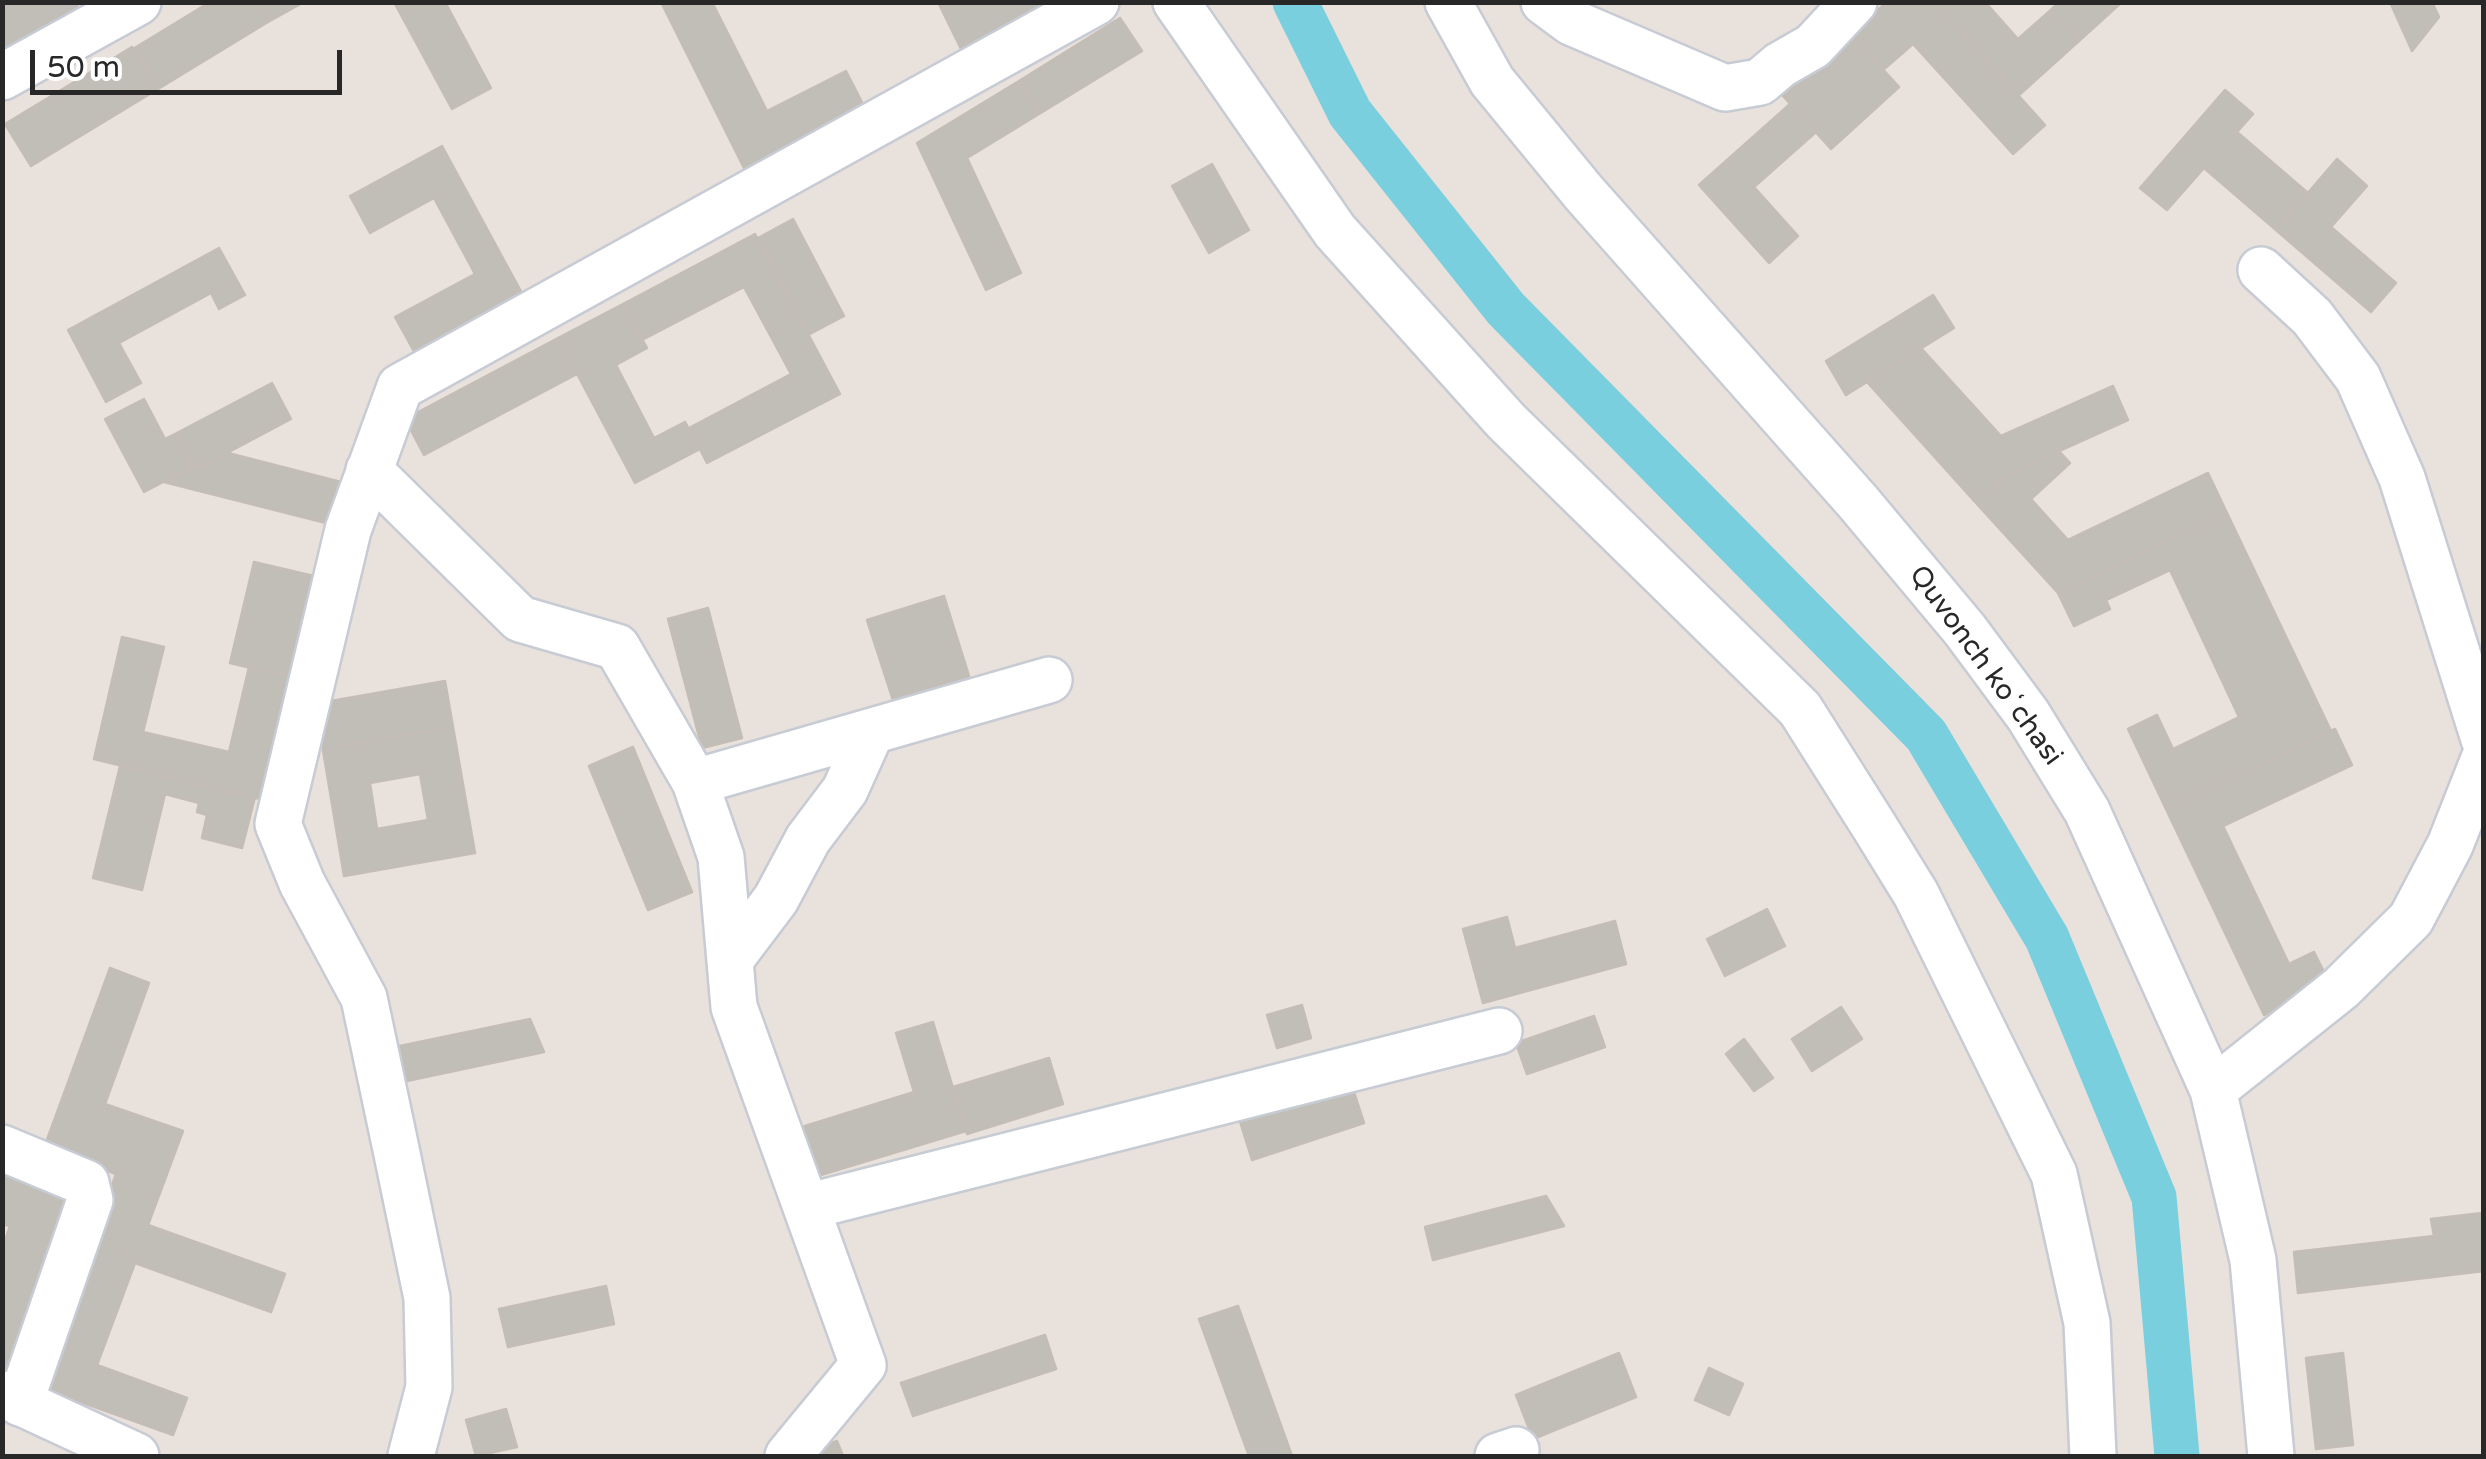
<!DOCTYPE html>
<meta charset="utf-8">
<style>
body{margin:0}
#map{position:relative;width:2486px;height:1459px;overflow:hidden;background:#e9e1db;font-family:"Varela Round",sans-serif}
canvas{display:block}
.frame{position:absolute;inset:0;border:5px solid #282828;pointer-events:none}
.scale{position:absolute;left:30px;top:50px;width:312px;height:45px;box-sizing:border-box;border:5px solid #282828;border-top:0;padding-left:12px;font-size:30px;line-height:35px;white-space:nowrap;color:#282828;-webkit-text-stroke:8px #fff;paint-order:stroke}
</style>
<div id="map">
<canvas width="2486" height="1459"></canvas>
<div class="frame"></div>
<div class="scale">50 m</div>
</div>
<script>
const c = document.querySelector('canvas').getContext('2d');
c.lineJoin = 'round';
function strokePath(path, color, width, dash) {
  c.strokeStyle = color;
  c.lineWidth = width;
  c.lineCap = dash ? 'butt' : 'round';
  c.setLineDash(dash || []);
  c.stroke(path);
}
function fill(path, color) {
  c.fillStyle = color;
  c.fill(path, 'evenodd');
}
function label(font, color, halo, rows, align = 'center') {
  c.font = font + ' "Varela Round",sans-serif';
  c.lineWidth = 8;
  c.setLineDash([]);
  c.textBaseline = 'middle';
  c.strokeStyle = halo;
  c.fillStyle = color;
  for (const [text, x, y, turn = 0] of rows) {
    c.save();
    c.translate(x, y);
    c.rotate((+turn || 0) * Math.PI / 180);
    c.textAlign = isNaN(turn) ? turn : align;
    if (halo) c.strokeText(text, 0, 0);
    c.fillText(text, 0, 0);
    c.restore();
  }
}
strokePath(new Path2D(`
 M 1295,2 L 1350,113 L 1506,309 L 1926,735 L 2047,938 L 2154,1197 L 2177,1456`), '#7acfdf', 45);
const building = new Path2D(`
 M 11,2 L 75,2 L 82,14 L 2,63 L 2,8 Z
 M 210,2 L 256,2 L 268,22 L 158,89 L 133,49 Z
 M 256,2 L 304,2 L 268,22 Z
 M 394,2 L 445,2 L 491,88 L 452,109 Z
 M 661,2 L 712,2 L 767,111 L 846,71 L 872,122 L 747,174 Z
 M 938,2 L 1051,2 L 962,51 Z
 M 1887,2 L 1934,2 L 2045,125 L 2013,154 L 1913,44 L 1883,70 L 1851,34 Z
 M 1934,2 L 1985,2 L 2018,39 L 2052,9 L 2080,40 L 2018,96 Z
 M 2059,2 L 2122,2 L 2080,40 L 2052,9 Z
 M 2390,2 L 2432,2 L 2439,17 L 2412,51 Z
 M 1120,18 L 1142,51 L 1039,114 L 1019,81 Z
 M 1851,34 L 1899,87 L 1831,149 L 1783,96 Z
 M 132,47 L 158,89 L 31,166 L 5,124 Z
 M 1019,81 L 1039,114 L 967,158 L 1021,273 L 986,290 L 917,143 Z
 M 2225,90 L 2253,114 L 2237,132 L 2308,193 L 2276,230 L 2204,168 L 2167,210 L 2140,188 Z
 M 1790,104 L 1816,132 L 1754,187 L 1798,236 L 1769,263 L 1699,185 Z
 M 442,146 L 524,297 L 416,355 L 395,317 L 475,274 L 434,198 L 370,233 L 350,196 Z
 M 2337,159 L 2367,186 L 2331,227 L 2396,283 L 2371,312 L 2276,230 Z
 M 1212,164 L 1249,230 L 1209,253 L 1172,186 Z
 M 793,219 L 844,316 L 808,335 L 758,238 Z
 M 755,234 L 840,394 L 707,463 L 689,428 L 791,374 L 744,287 L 642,340 L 623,304 Z
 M 219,248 L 245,295 L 219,309 L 211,293 L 119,343 L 141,383 L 106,402 L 68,330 Z
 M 1933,295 L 1954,328 L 1846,395 L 1826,361 Z
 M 623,304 L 647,348 L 616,365 L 654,438 L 685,422 L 700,449 L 635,483 L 558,338 Z
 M 558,338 L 577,374 L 424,455 L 405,419 Z
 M 1921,348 L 2001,436 L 2113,386 L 2128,420 L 2008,474 L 1976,503 L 1867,382 Z
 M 272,383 L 291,419 L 195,470 L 175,434 Z
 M 144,399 L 165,439 L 175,434 L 192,467 L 144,492 L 105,419 Z
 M 2059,451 L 2070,463 L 2031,499 L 2068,540 L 2208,473 L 2227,513 L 2058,593 L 1976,503 L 2008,474 Z
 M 228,453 L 341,482 L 330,524 L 164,482 Z
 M 2227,513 L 2331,731 L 2166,809 L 2128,729 L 2157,715 L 2173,749 L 2239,717 L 2170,570 L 2106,600 L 2110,609 L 2074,626 L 2058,593 Z
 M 254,562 L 318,577 L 294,678 L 230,663 Z
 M 944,596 L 969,676 L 893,700 L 867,620 Z
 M 708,608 L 742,738 L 702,748 L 668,619 Z
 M 122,637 L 164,647 L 143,732 L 229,752 L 249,667 L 294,678 L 264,800 L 94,759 Z
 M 445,681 L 453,727 L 323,750 L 314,704 Z
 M 453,727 L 475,853 L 344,876 L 323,750 ZM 420,774 L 428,820 L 377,829 L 370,783 Z
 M 2335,729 L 2352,765 L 2223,826 L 2289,964 L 2314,952 L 2330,984 L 2264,1015 L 2166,809 Z
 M 633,747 L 692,892 L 648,910 L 589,766 Z
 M 120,766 L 255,797 L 242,848 L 202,838 L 207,815 L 197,812 L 199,803 L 165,794 L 142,890 L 93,878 Z
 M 1767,909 L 1785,946 L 1725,976 L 1707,939 Z
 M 1507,917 L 1515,948 L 1615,921 L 1626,964 L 1483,1003 L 1463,929 Z
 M 110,968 L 149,983 L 105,1104 L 183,1131 L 148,1225 L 285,1274 L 271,1312 L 135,1263 L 94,1236 L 116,1174 L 44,1148 Z
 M 1302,1005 L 1311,1038 L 1277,1048 L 1267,1015 Z
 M 1841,1007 L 1862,1039 L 1812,1071 L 1792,1039 Z
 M 1594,1016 L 1605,1047 L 1527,1074 L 1516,1043 Z
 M 530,1019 L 544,1052 L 402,1082 L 395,1047 Z
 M 933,1022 L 966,1131 L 801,1181 L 786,1132 L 914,1092 L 896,1033 Z
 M 1744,1039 L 1773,1078 L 1754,1091 L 1726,1054 Z
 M 1049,1058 L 1063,1104 L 967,1134 L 953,1087 Z
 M 1350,1080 L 1364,1123 L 1252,1160 L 1238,1115 Z
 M 2,1171 L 71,1185 L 8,1372 L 2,1369 L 2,1249 L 10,1226 L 2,1224 Z
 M 1546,1196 L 1564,1226 L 1433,1260 L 1425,1227 Z
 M 2482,1213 L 2484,1271 L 2298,1293 L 2294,1252 L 2434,1236 L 2431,1219 Z
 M 94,1236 L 135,1263 L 97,1365 L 187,1398 L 173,1435 L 39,1387 Z
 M 606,1286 L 614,1324 L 508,1347 L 499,1309 Z
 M 1238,1306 L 1292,1456 L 1249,1456 L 1199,1319 Z
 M 1045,1335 L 1056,1369 L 913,1416 L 901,1383 Z
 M 1619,1353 L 1636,1397 L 1533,1439 L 1516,1395 Z
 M 2343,1353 L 2353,1445 L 2316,1449 L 2306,1358 Z
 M 1709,1368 L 1743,1384 L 1729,1415 L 1695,1400 Z
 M 506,1409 L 517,1447 L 476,1456 L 466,1420 Z
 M 837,1441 L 843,1456 L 806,1456 L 804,1453 Z`);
fill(building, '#c1bdb7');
strokePath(building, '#c4bdb5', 2.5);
const minor = new Path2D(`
 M 1176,2 L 1335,231 L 1506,421 L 1800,709 L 1874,826 L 1916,894 L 2054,1174 L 2087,1323 L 2093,1456
 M 1448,2 L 1492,81 L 1584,193 L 1858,502 L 1965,630 L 2028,715 L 2087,811 L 2213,1090 L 2253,1260 L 2271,1456
 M 1544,2 L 1571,22 L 1725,88 L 1760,82 L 1780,65 L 1813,46 L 1854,2
 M 2,77 L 138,2
 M 2261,270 L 2312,317 L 2358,378 L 2402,478 L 2484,739
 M 369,470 L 520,619 L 617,647 L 695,782 L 721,857 L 734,1007 L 863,1365 L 788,1456
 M 695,782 L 1049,680
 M 730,960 L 776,899 L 808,839 L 845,790 L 871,732
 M 2213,1090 L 2341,988 L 2411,919 L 2450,845 L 2484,759
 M 2,1148 L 86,1183 L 90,1200 L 20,1403
 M 806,1207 L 1499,1031
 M 2,1394 L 136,1456
 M 411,1456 L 429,1387 L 427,1298 L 396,1149 L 364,998 L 302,883 L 278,824 L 348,530 L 400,387 L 1096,2
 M 1498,1456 L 1516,1450`);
strokePath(minor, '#c7cbd4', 50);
strokePath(minor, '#fff', 45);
label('28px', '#282828', '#fff', [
 ["Quvonch koʻchasi",1985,666,54]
]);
</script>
